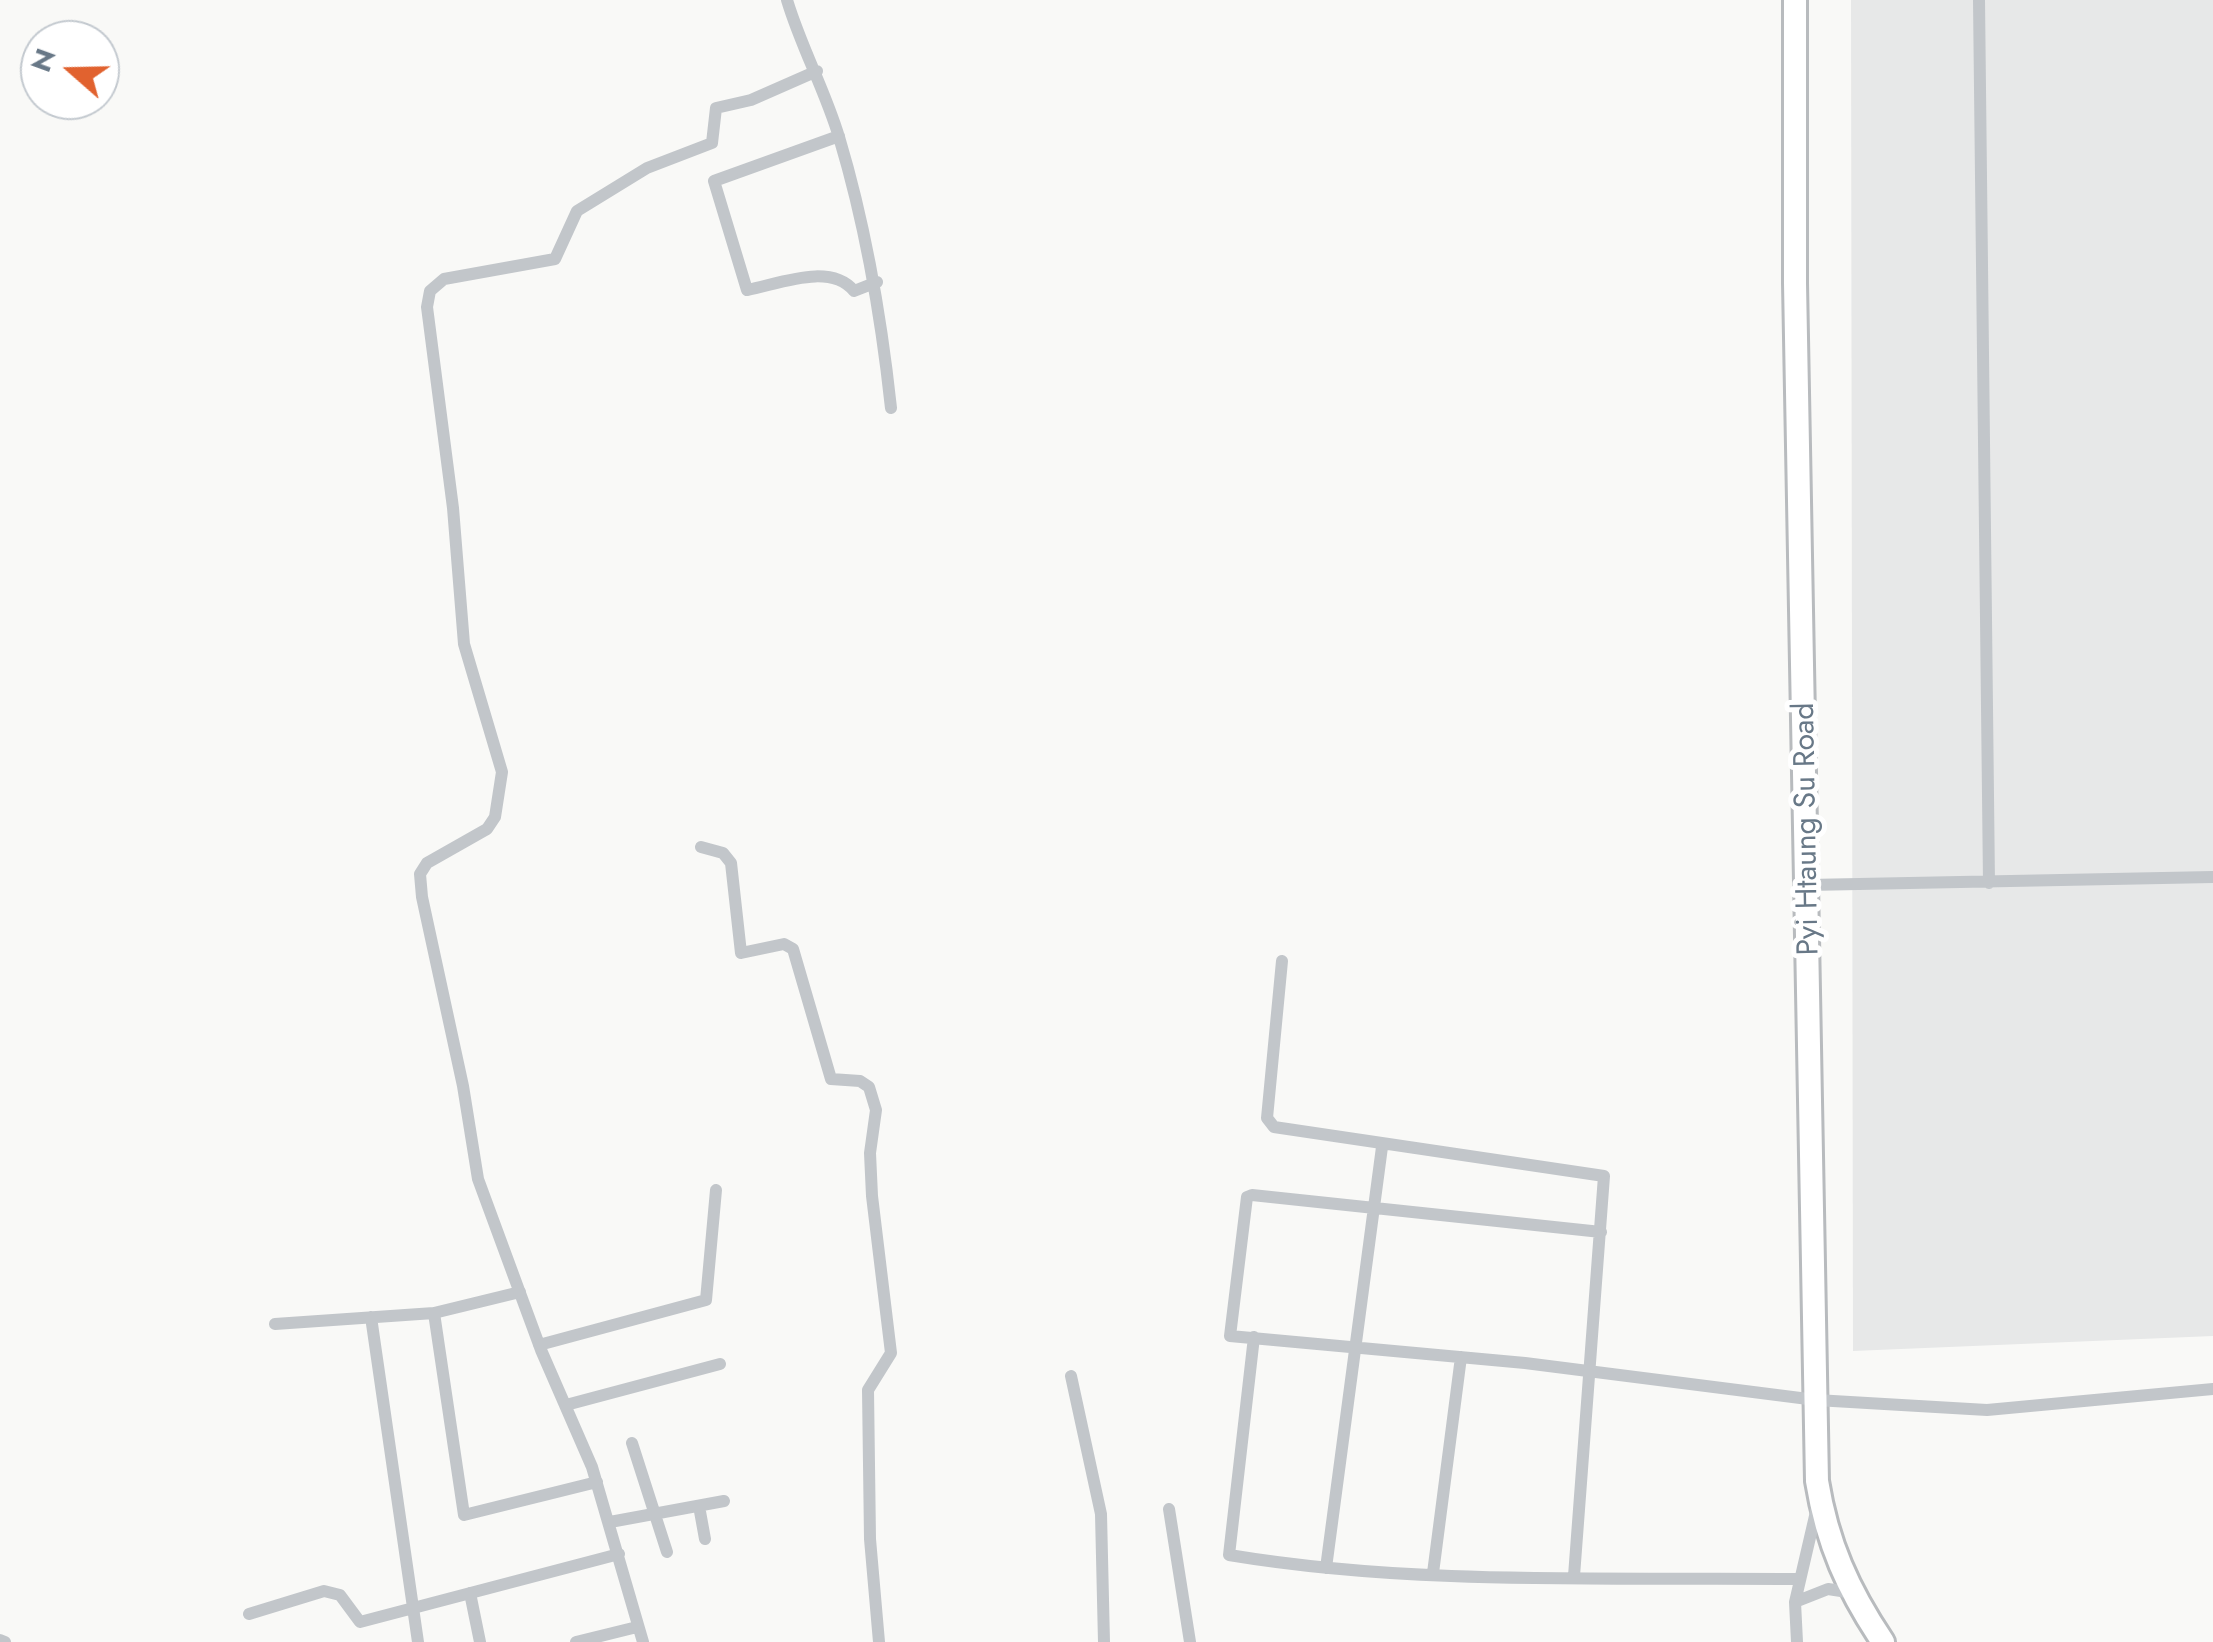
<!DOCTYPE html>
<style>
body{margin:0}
#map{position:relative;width:2213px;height:1642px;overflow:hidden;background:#f9f9f7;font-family:Jost,sans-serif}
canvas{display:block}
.north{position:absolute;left:20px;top:20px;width:100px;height:100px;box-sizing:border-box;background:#fff;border:2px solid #c3c9cf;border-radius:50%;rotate:290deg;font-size:28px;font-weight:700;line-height:40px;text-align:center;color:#687887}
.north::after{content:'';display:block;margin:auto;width:35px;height:45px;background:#e1622f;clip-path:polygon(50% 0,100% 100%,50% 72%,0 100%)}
</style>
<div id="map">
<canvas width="2213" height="1642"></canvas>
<div class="north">N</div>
</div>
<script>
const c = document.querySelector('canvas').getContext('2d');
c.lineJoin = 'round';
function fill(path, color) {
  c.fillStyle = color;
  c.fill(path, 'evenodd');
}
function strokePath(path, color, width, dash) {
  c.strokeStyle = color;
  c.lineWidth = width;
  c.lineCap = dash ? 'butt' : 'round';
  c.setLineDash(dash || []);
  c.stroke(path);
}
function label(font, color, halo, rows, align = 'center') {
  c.font = font + ' Jost,sans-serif';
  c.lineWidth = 10;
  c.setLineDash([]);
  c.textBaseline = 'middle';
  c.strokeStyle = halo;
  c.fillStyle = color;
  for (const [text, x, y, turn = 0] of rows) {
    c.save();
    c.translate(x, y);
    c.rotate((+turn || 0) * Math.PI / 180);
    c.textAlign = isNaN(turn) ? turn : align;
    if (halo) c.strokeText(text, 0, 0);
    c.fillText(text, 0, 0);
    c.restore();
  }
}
fill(new Path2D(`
 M 1851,0 L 2213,0 L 2213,1336 L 1853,1351 Z`), '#e7e8e8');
const highway = new Path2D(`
 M 1795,0 L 1795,283 L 1817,1481 C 1827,1543 1848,1590 1883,1642`);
strokePath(highway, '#b8bbbe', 28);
strokePath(new Path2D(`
 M 787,0 C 801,47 825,90 839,137 C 866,227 881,315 891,408
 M 1979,0 L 1989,883
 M 839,136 L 714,181 L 747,290 C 779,284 830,262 854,291 L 877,282
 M 701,847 L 723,853 L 731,863 L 741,953 L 784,944 L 793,949 L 831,1079 L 860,1081 L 869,1087 L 876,1110 L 870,1153 L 872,1196 L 891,1353 L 868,1390 L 870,1539 L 879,1642
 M 1808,885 L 2213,877
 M 1282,961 L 1267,1118 L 1274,1127 L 1604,1176 L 1574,1576
 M 1601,1232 L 1252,1195 L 1247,1197 L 1230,1336 L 1525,1363 L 1816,1400 L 1987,1410 L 2213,1389
 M 434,1313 L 464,1515 L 597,1482
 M 371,1317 L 418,1642
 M 275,1324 L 434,1313 L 520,1292
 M 1254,1337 L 1229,1555 C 1415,1586 1610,1577 1798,1579
 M 539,1345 L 706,1300 L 716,1190
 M 1071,1376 L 1101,1514 L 1104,1642
 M 566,1405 L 720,1364
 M 632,1443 L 667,1552
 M 699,1506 L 705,1539
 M 1169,1509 L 1190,1642
 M 610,1522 L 724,1501
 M 1326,1568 L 1382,1147
 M 1433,1573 L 1461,1357
 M 470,1593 L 480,1642
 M 1795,1602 L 1828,1589 L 1854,1593
 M 249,1614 L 324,1591 L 340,1595 L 360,1622 L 619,1554
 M 0,1640 L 5,1642
 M 576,1642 L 637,1627
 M 643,1642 L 592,1467 L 541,1350 L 478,1179 L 463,1086 L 422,897 L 420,874 L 427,863 L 487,829 L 495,817 L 502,772 L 464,644 L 453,508 L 427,307 L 430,291 L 444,279 L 555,259 L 577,211 L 647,168 L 712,143 L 716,108 L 751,100 L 817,71
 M 1797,1642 L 1795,1602 L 1818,1503`), '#c2c6ca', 12);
strokePath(highway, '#fff', 22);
label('30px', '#687887', '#fff', [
 ["Pyi Htaung Su Road",1808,829,-91]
]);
</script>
